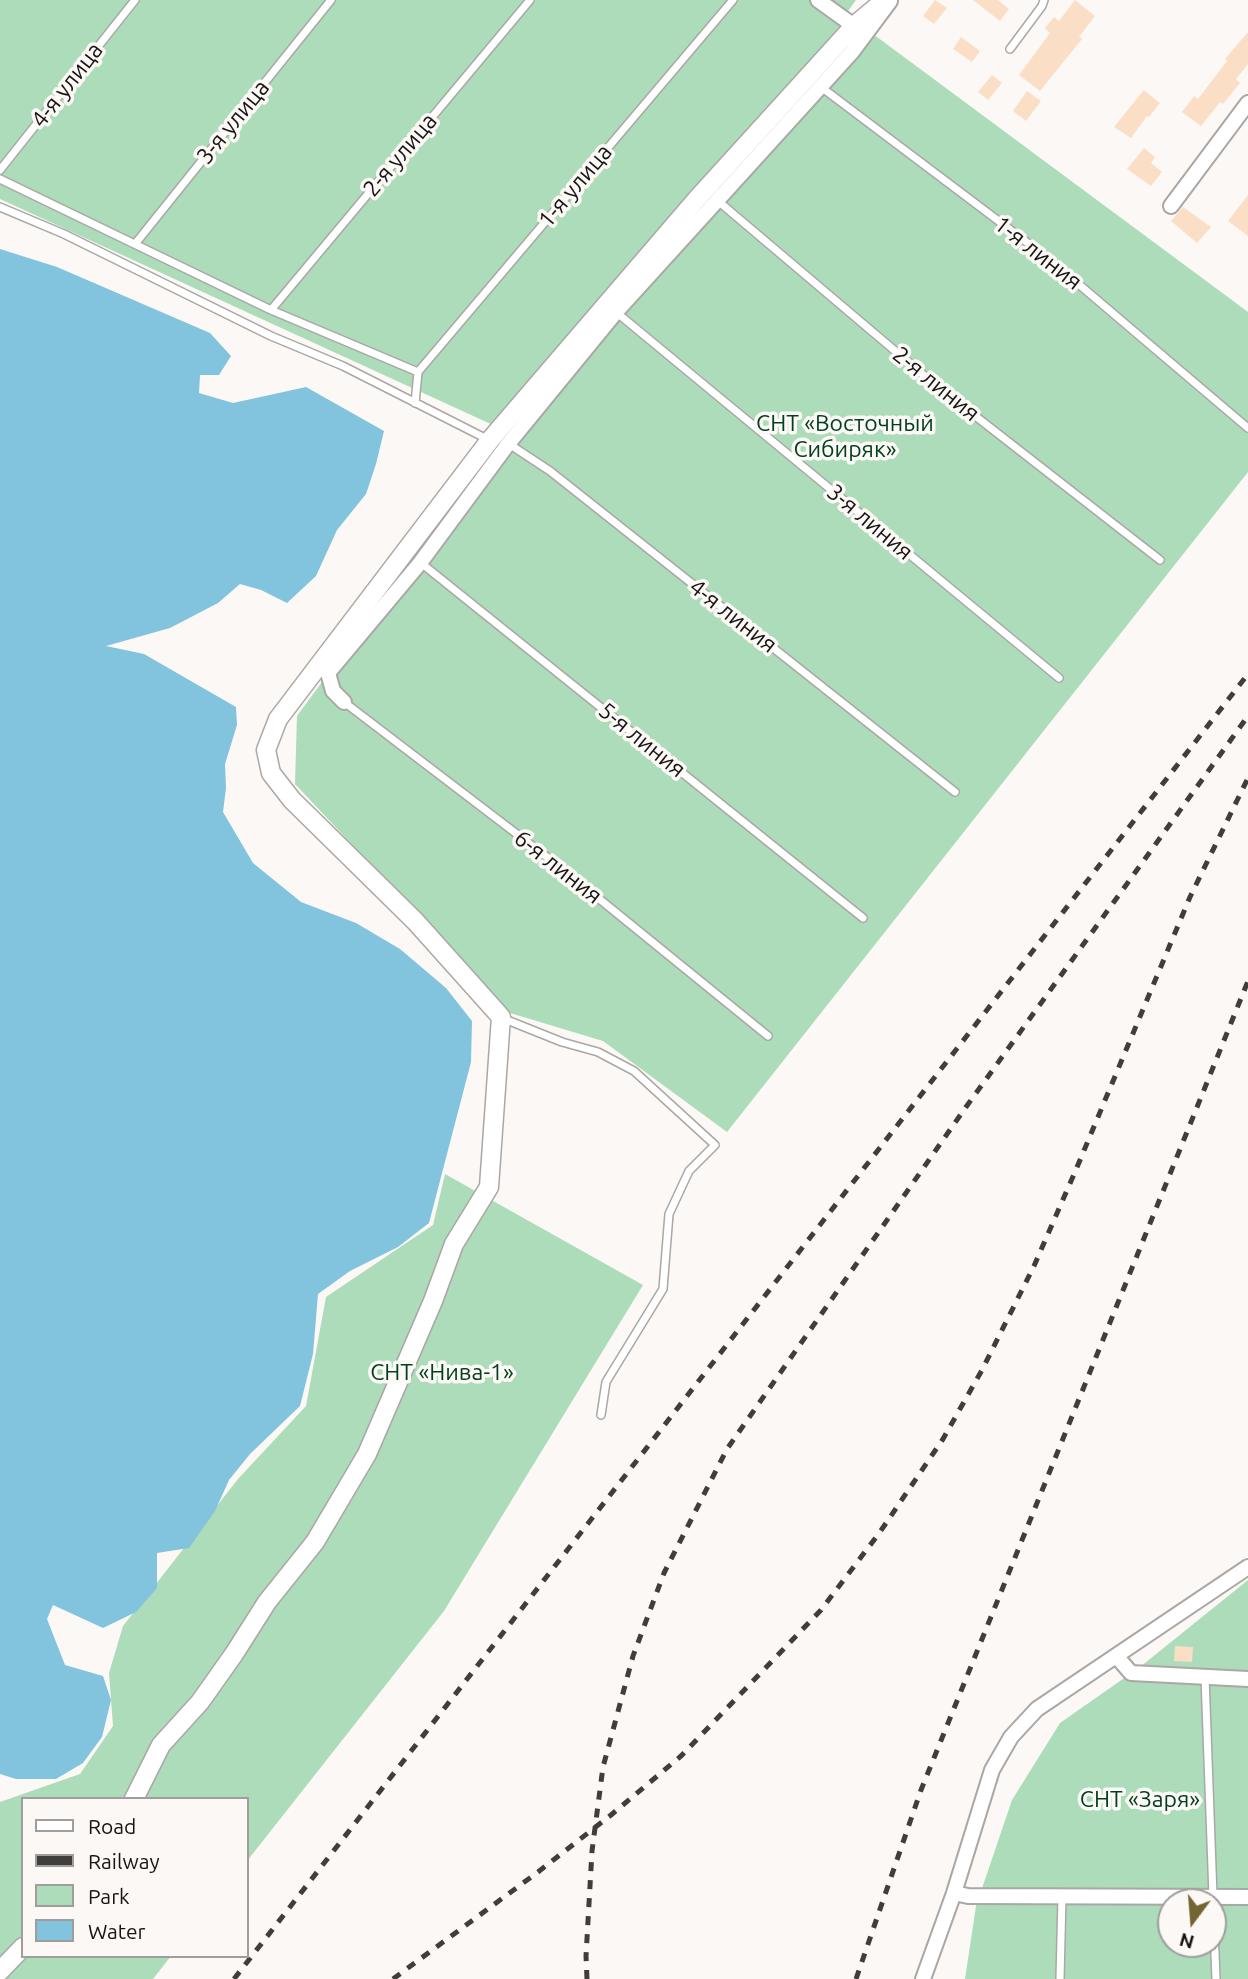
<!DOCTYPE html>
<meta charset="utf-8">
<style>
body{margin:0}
#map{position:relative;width:1248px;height:1979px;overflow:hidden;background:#fcf8f5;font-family:Ubuntu,sans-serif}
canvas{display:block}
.legend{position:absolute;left:21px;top:1797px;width:228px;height:161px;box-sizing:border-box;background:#fcf8f5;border:2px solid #a09d9b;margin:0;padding:9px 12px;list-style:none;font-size:21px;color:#161514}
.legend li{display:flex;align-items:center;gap:14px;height:35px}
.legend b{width:35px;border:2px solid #a09d9b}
.north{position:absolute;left:1157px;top:1888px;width:70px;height:70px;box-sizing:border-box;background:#fcf8f5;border:2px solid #a09d9b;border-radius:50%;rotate:196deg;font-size:19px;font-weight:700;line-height:28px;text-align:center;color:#161514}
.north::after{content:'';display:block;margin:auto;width:24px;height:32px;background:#726532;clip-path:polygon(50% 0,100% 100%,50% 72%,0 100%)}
</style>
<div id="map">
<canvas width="1248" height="1979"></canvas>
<ul class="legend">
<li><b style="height:9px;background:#fff"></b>Road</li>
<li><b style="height:9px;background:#403e3d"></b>Railway</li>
<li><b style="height:19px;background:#acdcb9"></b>Park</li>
<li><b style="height:19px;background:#82c3de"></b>Water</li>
</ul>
<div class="north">N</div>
</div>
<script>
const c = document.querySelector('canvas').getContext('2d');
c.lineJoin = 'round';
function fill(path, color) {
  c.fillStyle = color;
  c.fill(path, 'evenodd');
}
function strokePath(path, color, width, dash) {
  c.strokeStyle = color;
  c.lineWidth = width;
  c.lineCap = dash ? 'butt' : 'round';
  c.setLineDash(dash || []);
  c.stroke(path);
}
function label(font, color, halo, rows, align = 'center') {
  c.font = font + ' Ubuntu,sans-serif';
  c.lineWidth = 7;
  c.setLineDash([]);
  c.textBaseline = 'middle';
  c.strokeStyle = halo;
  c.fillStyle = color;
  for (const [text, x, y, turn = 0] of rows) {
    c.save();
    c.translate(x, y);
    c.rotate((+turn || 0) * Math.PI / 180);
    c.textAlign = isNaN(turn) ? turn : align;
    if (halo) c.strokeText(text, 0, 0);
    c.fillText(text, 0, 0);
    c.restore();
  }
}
fill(new Path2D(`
 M 0,0 L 856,0 L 846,14 L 1248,312 L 1248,472 L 727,1132 L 603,1041 L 510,1013 L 295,784 L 297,716 L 506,431 L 0,199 Z
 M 445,1174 L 643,1285 L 444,1611 L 247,1861 L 247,1799 L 23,1799 L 23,1956 L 171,1956 L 153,1979 L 0,1979 L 0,1802 L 80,1774 L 113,1726 L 109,1673 L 123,1626 L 238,1479 L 306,1406 L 326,1297 L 433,1225 Z
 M 1248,1580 L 1248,1979 L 965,1979 L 976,1906 L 1012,1800 L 1060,1723 L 1140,1667 ZM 1171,1902 L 1213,1902 L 1213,1944 L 1171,1944 Z`), '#acdcb9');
fill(new Path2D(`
 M 0,249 L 57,267 L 210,333 L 231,356 L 219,375 L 200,375 L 199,393 L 233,403 L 306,387 L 384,431 L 376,464 L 366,494 L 337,530 L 316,576 L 287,603 L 261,590 L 240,584 L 218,603 L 170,628 L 106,646 L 144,654 L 236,707 L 237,725 L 225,764 L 226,788 L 223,812 L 253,863 L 301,902 L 356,923 L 400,949 L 446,988 L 472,1021 L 471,1062 L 429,1223 L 398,1247 L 350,1271 L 318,1294 L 313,1354 L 300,1406 L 250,1454 L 229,1480 L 215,1511 L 189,1548 L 157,1553 L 157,1588 L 136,1612 L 103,1628 L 53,1605 L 47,1619 L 65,1665 L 103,1676 L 111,1700 L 102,1737 L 83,1763 L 56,1779 L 16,1779 L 0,1774 Z`), '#82c3de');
fill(new Path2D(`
 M 935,0 L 947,8 L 934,24 L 923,16 Z
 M 973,0 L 998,0 L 1009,9 L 1000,21 Z
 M 1075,0 L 1095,16 L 1079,37 L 1082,39 L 1040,91 L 1019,75 L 1050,33 L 1045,28 L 1054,17 L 1059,21 Z
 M 1248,32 L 1248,64 L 1236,79 L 1240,83 L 1223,104 L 1220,102 L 1201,126 L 1182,112 L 1194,96 L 1198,99 L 1227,61 L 1225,59 Z
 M 961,37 L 980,51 L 972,62 L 953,49 Z
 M 992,75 L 1002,83 L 988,100 L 978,92 Z
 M 1144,90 L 1160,103 L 1149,117 L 1147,116 L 1131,138 L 1114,127 Z
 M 1027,91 L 1041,101 L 1026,121 L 1013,111 Z
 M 1144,148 L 1155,157 L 1151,163 L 1162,172 L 1151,186 L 1127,169 Z
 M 1248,195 L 1248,236 L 1228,221 Z
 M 1183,207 L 1211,227 L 1197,243 L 1171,221 Z
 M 1175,1646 L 1193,1647 L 1192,1662 L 1174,1661 Z`), '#fbdec6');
const service = new Path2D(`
 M 1010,49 L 1042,6 L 1044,0
 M 821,87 L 1049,259 L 1248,428
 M 0,170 L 135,0
 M 0,179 L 271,310 L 418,372 L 415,403
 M 718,201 L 933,383 L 1160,560
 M 0,207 L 64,234 L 271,336 L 343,366 L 489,440
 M 135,244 L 331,0
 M 271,310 L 530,0
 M 616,312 L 1059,678
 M 418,372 L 733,0
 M 509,444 L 550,471 L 955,792
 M 421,563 L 863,918
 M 344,702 L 560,867 L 768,1036
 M 502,1018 L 562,1042 L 598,1052 L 634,1071 L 715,1145 L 689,1171 L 669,1214 L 663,1289 L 606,1382 L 601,1415
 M 1205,1677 L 1213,1896
 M 1213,1903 L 1216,1979
 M 1060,1979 L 1062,1897`);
const minor = new Path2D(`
 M 818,0 L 854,26
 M 1171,206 L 1248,103
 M 344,702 L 333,691 L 328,673 L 420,563 L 508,444 L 616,312 L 852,52 L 890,1
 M 1117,1657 L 1131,1673 L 1248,1679
 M 954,1893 L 968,1896 L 1248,1897
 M 923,1979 L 954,1893 L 992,1770 L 1011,1737 L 1037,1709 L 1248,1567`);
const tertiary = new Path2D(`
 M 134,1799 L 161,1745 L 200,1702 L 234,1654 L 267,1602 L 315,1542 L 367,1454 L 433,1301 L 454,1244 L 489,1187 L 501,1017 L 415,921 L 292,800 L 271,773 L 266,750 L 278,719 L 490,440 L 696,200 L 854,26 L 885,0
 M 0,1971 L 23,1947`);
strokePath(service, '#aaa7a4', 10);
strokePath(minor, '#aaa7a4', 18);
strokePath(tertiary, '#aaa7a4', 21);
strokePath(service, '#fff', 7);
strokePath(minor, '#fff', 14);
strokePath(tertiary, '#fff', 18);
strokePath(new Path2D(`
 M 234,1979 L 1248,674
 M 393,1979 L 538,1872 L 611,1815 L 681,1756 L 821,1610 L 880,1532 L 943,1439 L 982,1370 L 1034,1266 L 1075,1172 L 1190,897 L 1248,778
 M 587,1979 L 586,1956 L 592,1851 L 603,1767 L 633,1656 L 664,1573 L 727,1449 L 966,1107 L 1248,716
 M 856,1979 L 921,1790 L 1248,981`), '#403e3d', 5, [9, 9]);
label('23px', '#161514', '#fcf8f5', [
 ["4-я улица",67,85,-52],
 ["3-я улица",233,122,-51],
 ["2-я улица",400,155,-50],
 ["1-я улица",575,186,-50],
 ["1-я линия",1038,253,38],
 ["2-я линия",936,384,39],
 ["3-я линия",870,522,40],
 ["4-я линия",733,616,38],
 ["5-я линия",642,740,39],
 ["6-я линия",558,867,38]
]);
label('23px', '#003f1c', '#fcf8f5', [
 ["СНТ «Восточный",845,423],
 ["Сибиряк»",845,449],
 ["СНТ «Нива-1»",442,1372],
 ["СНТ «Заря»",1140,1799]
]);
</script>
